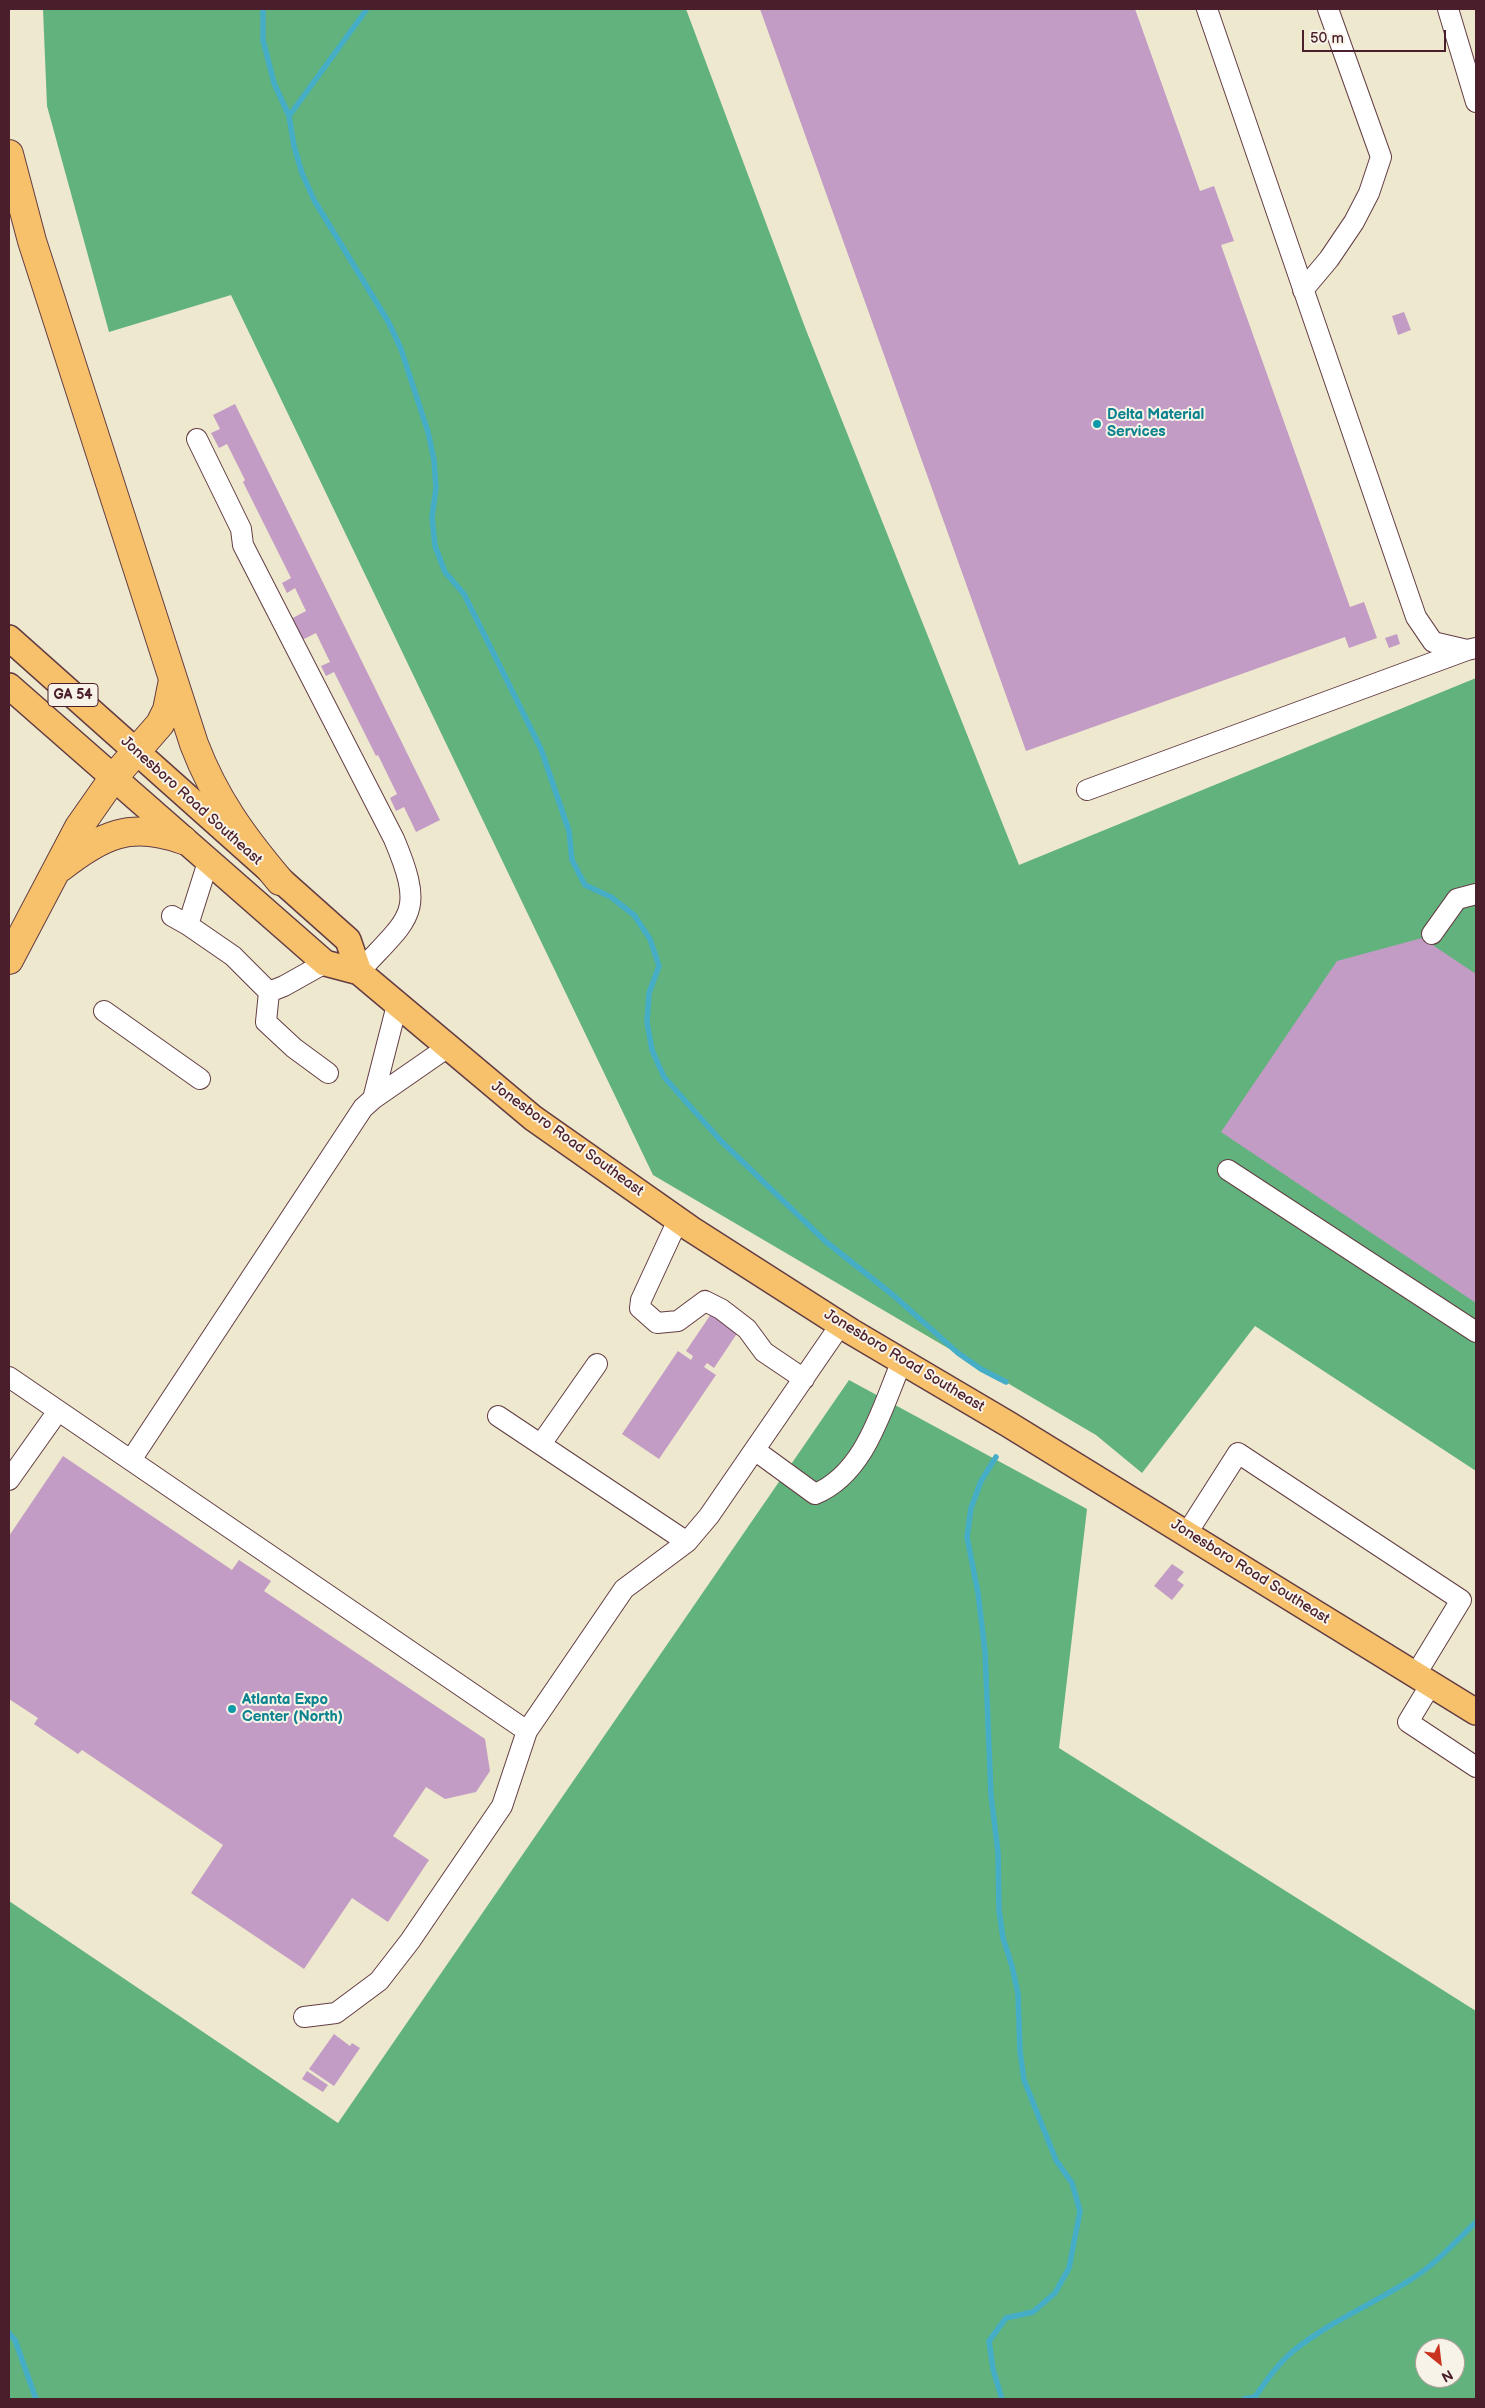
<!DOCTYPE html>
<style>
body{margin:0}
#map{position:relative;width:1485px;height:2408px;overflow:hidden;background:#eee8ce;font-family:"Balsamiq Sans",sans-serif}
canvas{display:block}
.frame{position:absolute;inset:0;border:10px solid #4a1f2b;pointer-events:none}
.north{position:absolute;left:1415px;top:2338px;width:50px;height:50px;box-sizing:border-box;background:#f7f3e8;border:1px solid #b29e9c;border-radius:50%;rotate:151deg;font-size:14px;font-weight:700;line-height:20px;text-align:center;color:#4a1f2b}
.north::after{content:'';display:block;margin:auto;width:18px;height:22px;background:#c8321e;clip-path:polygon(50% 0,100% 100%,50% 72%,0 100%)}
.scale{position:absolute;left:1302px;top:30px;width:144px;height:22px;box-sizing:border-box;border:2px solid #4a1f2b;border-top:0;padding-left:6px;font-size:15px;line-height:18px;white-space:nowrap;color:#4a1f2b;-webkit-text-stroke:4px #f7f3e8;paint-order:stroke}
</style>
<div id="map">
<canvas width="1485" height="2408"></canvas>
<div class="frame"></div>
<div class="north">N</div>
<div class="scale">50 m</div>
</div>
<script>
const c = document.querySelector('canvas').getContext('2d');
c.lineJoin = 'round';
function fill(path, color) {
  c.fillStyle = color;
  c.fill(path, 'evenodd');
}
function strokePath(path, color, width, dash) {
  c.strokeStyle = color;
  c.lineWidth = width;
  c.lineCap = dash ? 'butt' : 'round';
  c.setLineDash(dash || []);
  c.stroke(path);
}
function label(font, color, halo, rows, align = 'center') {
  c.font = font + ' "Balsamiq Sans",sans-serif';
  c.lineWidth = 4;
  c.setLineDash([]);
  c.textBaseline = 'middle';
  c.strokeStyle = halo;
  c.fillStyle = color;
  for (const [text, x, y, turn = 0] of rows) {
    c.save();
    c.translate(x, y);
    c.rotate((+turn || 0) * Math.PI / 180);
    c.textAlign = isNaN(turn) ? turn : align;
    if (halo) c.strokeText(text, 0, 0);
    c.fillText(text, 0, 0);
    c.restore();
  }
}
fill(new Path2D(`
 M 43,9 L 686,9 L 806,330 L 1019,865 L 1476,678 L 1476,1471 L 1255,1326 L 1142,1473 L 1096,1435 L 653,1175 L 231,295 L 109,332 L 47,106 Z
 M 849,1380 L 1087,1509 L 1059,1748 L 1476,2011 L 1476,2399 L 9,2399 L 9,1901 L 338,2123 ZM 1425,2348 L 1455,2348 L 1455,2378 L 1425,2378 Z`), '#62b27e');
strokePath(new Path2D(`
 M 263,9 L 263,40 L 274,83 L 289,116 L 294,146 L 302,173 L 314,200 L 389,323 L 401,349 L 428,432 L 434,460 L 436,488 L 432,517 L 435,546 L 445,572 L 464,594 L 541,749 L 569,831 L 572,860 L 585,885 L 611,897 L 634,915 L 650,939 L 659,966 L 649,993 L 647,1022 L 652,1050 L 664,1077 L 721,1141 L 825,1241 L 893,1295 L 958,1353 L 981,1369 L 1006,1382
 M 289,116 L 367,9
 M 996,1457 L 981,1481 L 971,1508 L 967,1537 L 978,1593 L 985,1651 L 991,1795 L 998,1852 L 999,1910 L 1003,1938 L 1012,1966 L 1018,1994 L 1020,2051 L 1024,2080 L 1056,2160 L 1072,2183 L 1080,2211 L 1069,2268 L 1055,2293 L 1033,2312 L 1006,2318 L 989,2341 L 993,2369 L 1002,2399
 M 9,2333 L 15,2340 L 36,2399
 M 1244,2399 L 1255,2397 C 1266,2381 1277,2365 1292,2352 C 1328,2322 1374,2304 1413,2278 C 1437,2263 1456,2241 1476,2222`), '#46adc6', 5.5);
fill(new Path2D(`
 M 760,9 L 1135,9 L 1200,191 L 1214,186 L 1234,241 L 1221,245 L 1350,607 L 1364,602 L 1377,638 L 1349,648 L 1345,637 L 1026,751 Z
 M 1404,312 L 1411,330 L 1398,335 L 1392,316 Z
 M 235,404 L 440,820 L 416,832 L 404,807 L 396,811 L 390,798 L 397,794 L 378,755 L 376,756 L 334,672 L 326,676 L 321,666 L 330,662 L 316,633 L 298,642 L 287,621 L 306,611 L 295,588 L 287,593 L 282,583 L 291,578 L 243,482 L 245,480 L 227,444 L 219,448 L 211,433 L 220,429 L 213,415 Z
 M 1397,634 L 1400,644 L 1389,648 L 1385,638 Z
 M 1422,938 L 1476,974 L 1476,1303 L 1221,1132 L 1337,961 Z
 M 711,1314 L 738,1332 L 714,1368 L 707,1363 L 704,1367 L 716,1375 L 659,1459 L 622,1434 L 678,1351 L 691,1360 L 693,1356 L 686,1351 Z
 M 63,1456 L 232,1570 L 239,1560 L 271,1581 L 264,1591 L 485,1739 L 490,1771 L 476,1792 L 445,1799 L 426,1787 L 393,1836 L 429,1860 L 388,1922 L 352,1898 L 304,1969 L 191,1893 L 223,1845 L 82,1750 L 78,1754 L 34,1724 L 38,1718 L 9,1699 L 9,1536 Z
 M 1172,1564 L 1184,1572 L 1177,1580 L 1184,1585 L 1172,1600 L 1154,1586 Z
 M 334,2034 L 350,2046 L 352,2043 L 360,2048 L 334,2086 L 309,2069 Z
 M 307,2071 L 328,2085 L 323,2092 L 302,2079 Z`), '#c29cc4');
const minor = new Path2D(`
 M 1207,9 L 1416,617 L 1433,642 L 1467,650 L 1476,648
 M 1448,9 L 1476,102
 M 1303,290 L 1329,259 L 1354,222 L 1369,193 L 1381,157 L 1328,9
 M 197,439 L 241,529 L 243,545 L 394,839 C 426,915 410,916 359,972
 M 1087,790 L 1467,650
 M 172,916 L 188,925 L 208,862
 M 188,925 L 233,956 L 269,992
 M 1432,934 L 1457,899 L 1476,894
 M 269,992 L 266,1022 L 294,1048 L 328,1073
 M 269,992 L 284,986 L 325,963
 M 397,1005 L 373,1099 L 448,1047
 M 104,1011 L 200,1079
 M 1228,1170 L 1476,1332
 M 678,1220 L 641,1300 L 640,1308 L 657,1323 L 678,1321 L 705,1301 L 721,1309 L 747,1329 L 764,1352 L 804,1379
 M 9,1377 L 527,1731 L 624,1589 L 687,1542 L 709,1516 L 841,1324
 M 498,1416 L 687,1542
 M 541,1444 L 597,1364
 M 756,1451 L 815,1494 C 866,1473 882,1407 902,1361
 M 131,1460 L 363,1108 L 373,1099
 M 9,1480 L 58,1411
 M 1187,1533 L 1238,1453 L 1461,1600 L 1416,1674
 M 1431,1684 L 1408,1722 L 1476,1767
 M 304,2017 L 336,2013 L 379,1981 L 410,1941 L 502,1806 L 527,1731`);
const major = new Path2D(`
 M 9,638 L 348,940 L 359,972
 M 9,686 L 325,963 L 359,972 L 533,1118 L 691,1229 L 852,1332 L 1008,1424 L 1476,1712`);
const highway = new Path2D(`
 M 9,154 L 32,241 L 194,744 C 215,799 243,837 280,881
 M 60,868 C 102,835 130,821 183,840
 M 9,960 L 79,827 L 114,777 L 160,724 L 167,710 L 173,680`);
strokePath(minor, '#633d43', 22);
strokePath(major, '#633d43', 28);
strokePath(highway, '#633d43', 30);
strokePath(minor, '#fff', 20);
strokePath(major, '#f7c06b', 25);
strokePath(highway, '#f7c06b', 28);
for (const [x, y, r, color] of [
 [1097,424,5,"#0f9aa8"],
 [232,1709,5,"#0f9aa8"]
]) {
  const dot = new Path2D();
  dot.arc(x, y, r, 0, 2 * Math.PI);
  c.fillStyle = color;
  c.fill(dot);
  strokePath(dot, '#f7f3e8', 2);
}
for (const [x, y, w] of [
 [73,695,50]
]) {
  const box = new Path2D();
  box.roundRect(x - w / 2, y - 11.5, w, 23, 4);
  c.fillStyle = '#f7f3e8';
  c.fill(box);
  strokePath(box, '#4a1f2b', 1);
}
label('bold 14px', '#4a1f2b', null, [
 ["GA 54",73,695]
]);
label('bold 15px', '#0d838f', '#f7f3e8', [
 ["Delta Material",1107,415],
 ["Services",1107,432],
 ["Atlanta Expo",242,1700],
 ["Center (North)",242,1717]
], 'left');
label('15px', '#4a1f2b', '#f7f3e8', [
 ["Jonesboro Road Southeast",191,801,42],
 ["Jonesboro Road Southeast",567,1139,36],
 ["Jonesboro Road Southeast",904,1361,31],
 ["Jonesboro Road Southeast",1250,1572,32]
]);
</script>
